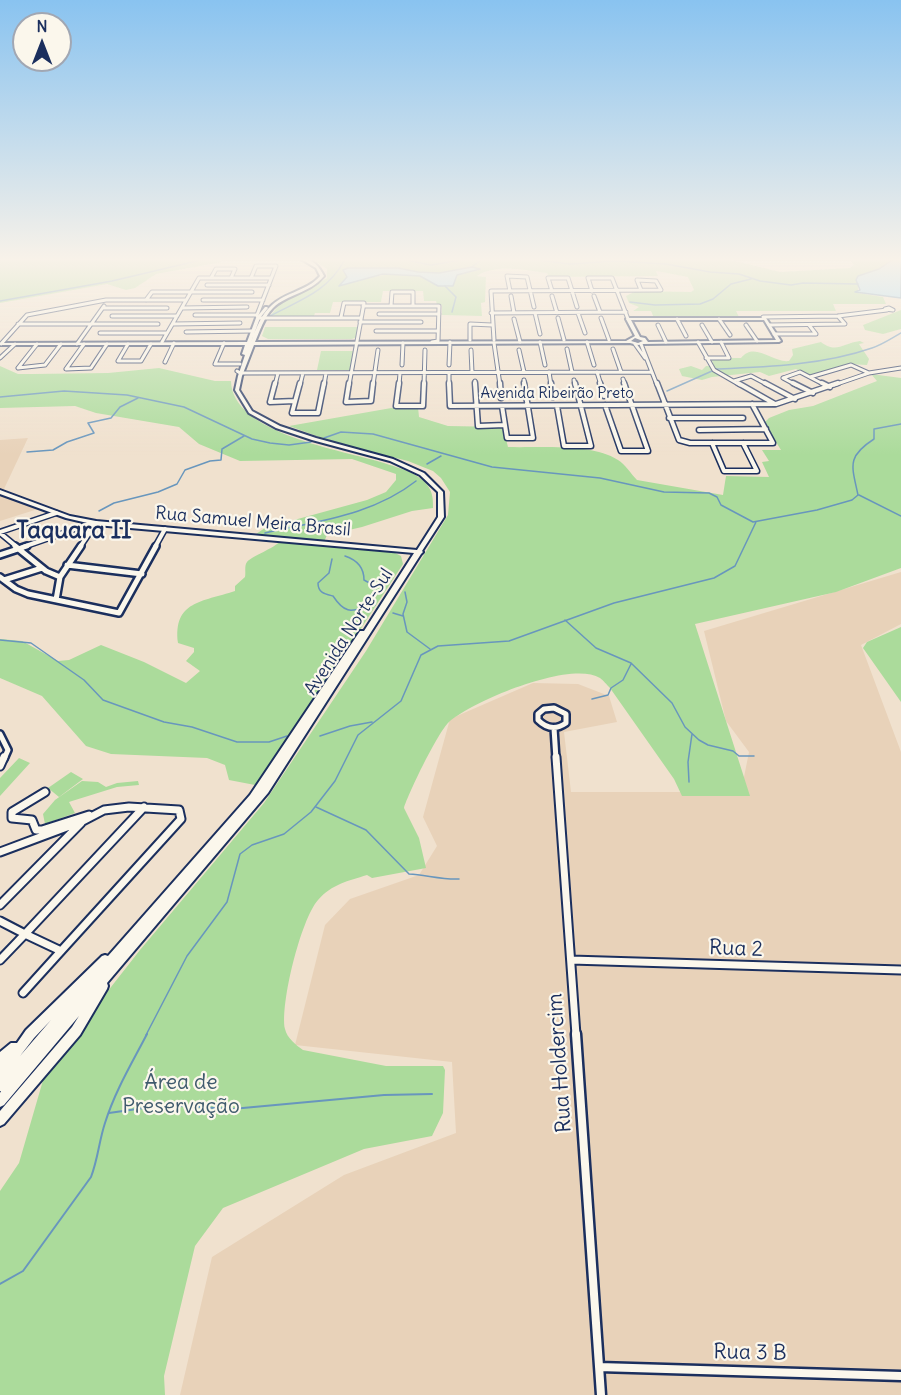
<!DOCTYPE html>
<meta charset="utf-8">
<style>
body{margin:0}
#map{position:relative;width:901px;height:1395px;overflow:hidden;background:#f0e1ce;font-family:Delius,sans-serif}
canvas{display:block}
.north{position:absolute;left:12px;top:12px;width:60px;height:60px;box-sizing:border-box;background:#fbf7ec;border:2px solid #a1a7b3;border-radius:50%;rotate:0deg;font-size:16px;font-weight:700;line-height:24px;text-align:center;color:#1b2f5e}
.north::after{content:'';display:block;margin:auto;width:21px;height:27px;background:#1b2f5e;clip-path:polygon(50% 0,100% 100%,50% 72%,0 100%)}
</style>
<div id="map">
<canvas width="901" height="1395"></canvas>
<div class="north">N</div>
</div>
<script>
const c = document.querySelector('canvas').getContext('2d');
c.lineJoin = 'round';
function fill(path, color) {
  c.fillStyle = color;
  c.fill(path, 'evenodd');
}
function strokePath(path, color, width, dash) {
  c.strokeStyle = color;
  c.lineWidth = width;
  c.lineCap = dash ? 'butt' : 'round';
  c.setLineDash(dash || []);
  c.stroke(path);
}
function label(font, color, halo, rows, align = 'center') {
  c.font = font + ' Delius,sans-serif';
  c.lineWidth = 4.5;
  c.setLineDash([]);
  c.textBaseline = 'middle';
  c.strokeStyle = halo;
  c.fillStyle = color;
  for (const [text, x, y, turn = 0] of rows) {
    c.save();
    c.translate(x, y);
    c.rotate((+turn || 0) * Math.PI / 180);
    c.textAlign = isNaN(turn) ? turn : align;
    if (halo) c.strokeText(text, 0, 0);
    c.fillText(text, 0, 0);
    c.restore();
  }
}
fill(new Path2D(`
 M 28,438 L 4,489 L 0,490 L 0,440 Z
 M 0,494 L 4,495 L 38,509 L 0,521 Z
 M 901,572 L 901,624 L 861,645 L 901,752 L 901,1395 L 180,1395 L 212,1257 L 344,1175 L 456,1133 L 452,1062 L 295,1045 L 325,925 L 350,899 L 419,875 L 437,846 L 423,817 L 450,719 L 533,683 L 578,684 L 609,696 L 617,722 L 564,732 L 571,792 L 741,792 L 749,752 L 726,721 L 704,631 Z`), '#e8d2b9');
fill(new Path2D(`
 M 0,259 L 219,259 L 222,262 L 156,274 L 135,288 L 126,290 L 107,284 L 0,303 Z
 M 312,259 L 727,259 L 780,272 L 850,268 L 854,265 L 849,259 L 894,259 L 879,269 L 858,276 L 858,293 L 883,297 L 886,304 L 833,304 L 836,311 L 736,311 L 739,317 L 654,318 L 651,311 L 633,311 L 639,307 L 629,303 L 626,296 L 636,291 L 691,292 L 694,290 L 688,277 L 656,271 L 658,276 L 549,277 L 547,273 C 525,270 496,263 477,276 L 486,277 L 485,302 L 481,303 L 482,316 L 442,315 L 442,305 L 437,305 L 436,301 L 424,301 L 423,291 L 383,291 L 381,302 L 333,302 L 330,313 L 315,313 L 314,316 L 269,317 L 281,303 L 327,278 L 327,269 ZM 472,267 L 478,270 L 457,275 L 453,286 C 438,290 431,277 418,275 C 390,271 366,278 340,286 L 347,276 L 343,270 L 348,268 L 398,268 L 418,272 L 439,273 Z
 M 901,310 L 901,329 L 883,334 L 865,330 L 863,325 Z
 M 265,327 L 359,327 L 357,337 L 352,339 L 268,339 L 262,336 Z
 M 860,341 L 864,343 L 859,344 L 869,359 L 867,365 L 849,364 L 809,376 L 796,369 L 769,376 L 760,372 L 712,377 L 702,380 L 682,376 L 679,369 L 691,366 L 702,370 L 706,366 L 714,366 L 711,358 L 741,358 C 755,341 772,363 789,361 L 793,355 L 792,349 L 821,342 C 836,354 843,343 860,341 Z
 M 321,351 L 353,351 L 350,370 L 317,370 Z
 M 0,366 L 18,374 L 31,374 L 108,373 L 159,368 L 215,381 L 231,381 C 232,434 343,450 384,463 C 399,468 419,473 428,486 C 433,493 433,500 433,508 L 412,511 L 362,527 L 327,535 L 323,544 L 395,553 L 401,556 L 403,564 L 270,768 L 255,785 L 229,780 L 225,765 L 207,758 L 111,754 L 86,746 L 42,696 L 0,678 L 0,639 L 22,641 L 58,661 L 69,660 L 101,645 L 144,662 L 186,683 L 200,671 L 186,661 L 194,652 L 194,648 L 178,643 C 173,601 202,602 235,591 L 235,586 L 245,577 C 246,572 244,566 247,562 C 252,556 273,549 282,540 L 256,534 L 265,528 L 367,500 L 386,492 L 396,480 L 396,474 L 352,459 L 240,461 L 199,444 L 179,427 L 96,413 L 75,406 L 0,408 Z
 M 871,374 L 901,378 L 901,568 L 836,592 L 695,624 L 750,796 L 682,796 L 674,779 L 610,688 C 607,685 603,680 600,678 C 570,660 473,701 449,722 C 438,732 409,792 404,808 L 419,838 L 426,868 L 372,878 L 367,875 C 348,881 332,884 318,900 C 301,919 280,1004 285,1029 C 287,1038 296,1045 303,1050 L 386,1066 L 443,1066 L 445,1070 L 443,1113 L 432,1136 L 364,1149 L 223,1208 L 195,1246 L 164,1376 L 165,1395 L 0,1395 L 0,1191 L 19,1163 L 46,1070 L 140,950 L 264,803 L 366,651 L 448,515 L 450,492 L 441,478 L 433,471 L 408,461 L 336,443 L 289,426 L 397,407 L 418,407 L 419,417 L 448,426 L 503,427 L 508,447 C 539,448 592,443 618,460 C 625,464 631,474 637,480 L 723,495 L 726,476 L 769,477 L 762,462 L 769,461 L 762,450 L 781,450 L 764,423 L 769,418 L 789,410 L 813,406 L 877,381 Z
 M 901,627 L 901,702 L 863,648 L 867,642 Z
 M 19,758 L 30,763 L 0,796 L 0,778 Z
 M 71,772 L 83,779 L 59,797 L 48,788 Z
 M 82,781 L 98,782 L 106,787 L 117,783 L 138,781 L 139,785 L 117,787 L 72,801 L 69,802 L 75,813 L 45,824 L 43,814 L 55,800 Z`), '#abdb9b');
const water = new Path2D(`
 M 894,259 L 901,259 L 901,298 L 855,292 L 860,290 L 856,280 L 858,276 L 879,269 Z
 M 472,267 L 480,269 L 457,275 L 453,286 L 438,286 L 420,276 L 383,274 L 339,286 L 347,277 L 343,270 L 348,268 L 398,268 L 418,272 L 439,273 Z`);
fill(water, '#9bdafd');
strokePath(water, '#6896bd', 1.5);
strokePath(new Path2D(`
 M 334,259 L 380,259
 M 401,259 L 431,265 L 466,259
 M 529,259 L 570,264 L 615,261 L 666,264 L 710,272 L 739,274 L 760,281 L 791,285 L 803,283 L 858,284
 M 472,267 L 482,259
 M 445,286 L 456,297 L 452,312
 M 0,301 L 112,281 L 205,259
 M 630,302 L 655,305 L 700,304 L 713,299 L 731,284 L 751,279
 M 270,316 C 300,300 327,292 344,261
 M 716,369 C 767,367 823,365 872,348 C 882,345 892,338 901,333
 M 667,391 L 712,371
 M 0,397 L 64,391 L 127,395 L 184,407 L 252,439 L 270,443 L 289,445 L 311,442
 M 324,438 L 341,432 L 373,434 L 492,467 L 600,478 L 664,492 L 709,493 L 717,497 L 721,505 L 753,522 L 817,510 L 852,500 L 858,495
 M 27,452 L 53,450 L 67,442 L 94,433 L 88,423 L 111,418 L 120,407 L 138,398
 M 427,464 L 441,456
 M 858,495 C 852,466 846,457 874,439 L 874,429 L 901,424
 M 859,495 L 901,516
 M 99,511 L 114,503 L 158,492 L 177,484 L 185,470 L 210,461 L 221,460 L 222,449 L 244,436
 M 265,533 C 318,521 373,515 416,481
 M 345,556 C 357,560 364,567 364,580 L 375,586
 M 332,559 L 329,573 L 318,583 C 318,593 325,594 333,596 C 347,617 353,610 375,605
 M 405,592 L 407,602 L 403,614 L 407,632 L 430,649
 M 393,613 L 403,616
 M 565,620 L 596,648 L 631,663 L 672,703 L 685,727 L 699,740 L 708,745 L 733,751 L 739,756 L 754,756
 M 0,640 L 31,643 L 84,680 L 103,700 L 164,722 L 192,727 L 237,742 L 269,742 L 287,736
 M 592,699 L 608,695 L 611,688 L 623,680 L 631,664
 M 320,736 L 350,726 L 372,722
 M 689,782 L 688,762 L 692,734
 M 316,807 L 366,830 L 409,874 C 426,875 443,880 459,879
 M 146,1035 L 187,956 L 227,902 L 240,854 L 252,845 L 284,834 L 311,812 L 335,781 L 358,735 L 401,701 L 421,655 L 438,646 L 509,641 L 614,603 L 714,578 L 735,566 L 756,522`), '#6896bd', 1.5);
strokePath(new Path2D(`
 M 109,1113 L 165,1105 L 232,1109 L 384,1095 L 432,1094
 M 0,1284 L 23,1271 L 91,1177 C 98,1159 99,1141 105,1123 C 115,1091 132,1063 147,1034`), '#6896bd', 2);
const streetFar4 = new Path2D(`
 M 211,278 L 216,269 L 235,269 L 231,278
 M 251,278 L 256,266 L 276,266 L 257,315
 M 207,285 L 269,285
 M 510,291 L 507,276 L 527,277 L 534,307
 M 552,291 L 548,278 L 568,278 L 577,307
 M 592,291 L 588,278 L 612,278 L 628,319
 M 511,296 L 514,313
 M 552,296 L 557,313
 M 594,296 L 600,312
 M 146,300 L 152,292 L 252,292
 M 203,300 L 263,300
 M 363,306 L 439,306 L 438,341 L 432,342
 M 391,306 L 392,292 L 413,292 L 413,306
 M 103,308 L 167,308
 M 182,308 L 247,307
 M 889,308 L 893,310 L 885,309 Z
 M 491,313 L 626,312
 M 535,313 L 540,334
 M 578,313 L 585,333
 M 379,314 L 439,314
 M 195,315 L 257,315
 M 257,315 L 258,318 L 361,318
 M 112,316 L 177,316
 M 341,317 L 344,303 L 364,303 L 349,385
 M 763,317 L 838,316 L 887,310
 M 558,318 L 564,340
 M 601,318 L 609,340
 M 514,319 L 520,342
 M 677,319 L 686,336
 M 719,319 L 730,335
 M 360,322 L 421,322
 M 18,324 L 158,324
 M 173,324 L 240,323
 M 658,325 L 666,342
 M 702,325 L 712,342
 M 746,325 L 757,341
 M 769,325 L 845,324 L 838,316
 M 376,331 L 438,331
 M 186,332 L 252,331
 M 100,333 L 167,333
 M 774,334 L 816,334 L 809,325
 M 470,340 L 470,324 L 492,325
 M 494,340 L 491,291 L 661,290 L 656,281 L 637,280 L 641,290
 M 162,342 L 199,278 L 271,278
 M 540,342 L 545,365
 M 587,342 L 594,365
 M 698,342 L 714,370 L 740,385
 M 224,343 L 215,364 L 240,364
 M 494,343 L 500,385
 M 1,344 L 27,315 L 106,300 L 186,300
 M 37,344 L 18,368 L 45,365 L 61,344
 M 77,344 L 104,306
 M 84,344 L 66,369 L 91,368 L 107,344
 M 128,344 L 118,361 L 141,361 L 151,344
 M 635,344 L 645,358
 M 641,344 L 657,385
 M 567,349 L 572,372
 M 613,349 L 621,372
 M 471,350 L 472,372
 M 519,350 L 524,372
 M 0,358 L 15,344
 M 706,358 L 729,358 L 721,342
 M 165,362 L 174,343
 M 402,365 L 403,343
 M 449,365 L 450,342
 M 237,371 L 240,373 L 651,372
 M 549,372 L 551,385
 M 597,372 L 601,385
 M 449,373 L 449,385
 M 810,377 L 851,365 L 869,373 L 901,368
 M 783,378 L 800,372 L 825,385
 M 783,378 L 796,385
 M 623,379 L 625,385
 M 524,380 L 525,385
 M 574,380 L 575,385
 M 475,381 L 475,385
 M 734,381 L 751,376 L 768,385
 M 275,385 L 278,373
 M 300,385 L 303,373
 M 324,385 L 326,373
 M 373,385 L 378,350
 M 399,385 L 400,373
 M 424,385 L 425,350
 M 834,385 L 869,373`);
const streetFar3 = new Path2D(`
 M 275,383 L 270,402 L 295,401
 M 300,383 L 292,413 L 318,413 L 324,383
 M 349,383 L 346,402 L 371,401 L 373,383
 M 399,383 L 396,406 L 423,406 L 424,383
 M 449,383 L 450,406 L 776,404 L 838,383
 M 475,383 L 478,426 L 505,425
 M 500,383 L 501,398
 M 551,383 L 553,397
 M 600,383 L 604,396
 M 657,383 L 679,440 L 690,443 L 773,443 L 752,404
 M 738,383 L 775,404
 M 765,383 L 795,399
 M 793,383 L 813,393
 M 822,383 L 830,387
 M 605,405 L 621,451 L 648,451 L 624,383
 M 502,406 L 507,438 L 533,438 L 524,383
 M 557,406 L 564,446 L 591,446 L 575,383
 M 669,418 L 743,418
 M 699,430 L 766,429
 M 712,443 L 724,471 L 757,471 L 743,443
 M 0,532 L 56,513
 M 0,533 L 17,547
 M 23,547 L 92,523
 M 80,547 L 96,523
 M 155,547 L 165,529`);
const streetFar2 = new Path2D(`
 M 15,546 L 46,571 L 60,577
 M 0,555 L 27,546
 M 67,565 L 142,574
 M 0,577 L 16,589 L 28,594 L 119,613 L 156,546
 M 4,580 L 42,568
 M 56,600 L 60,577 L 81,546
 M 554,708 L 566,714 L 566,723 C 556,730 547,729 538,720 L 538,714 L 544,709 Z
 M 554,728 L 556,759
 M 0,734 L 8,750 L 4,759`);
const streetFar1 = new Path2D(`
 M 556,757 L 576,1035
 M 0,766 L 4,757
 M 45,792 L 12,812 L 12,818 L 32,820 L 36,830 L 42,830 L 89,815
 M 0,852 L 83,821 L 104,810 L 129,807 L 179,810 L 181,819 L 61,951
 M 0,905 L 81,823
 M 0,921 L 25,934 L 144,807
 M 0,960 L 25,934 L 61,951 L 23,993
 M 571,960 L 901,970`);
const street = new Path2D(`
 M 576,1034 L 601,1395
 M 599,1367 L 901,1376`);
const secondary = new Path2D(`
 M 301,259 C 313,259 319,266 324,276 C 309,294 287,294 273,308 C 264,317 260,331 255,342 L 626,341 L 635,336 L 626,319 L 628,318 L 766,318 L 781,341 L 779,342 L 643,344 L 638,345 L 630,343 L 254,345 L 242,376 L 239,390 L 252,411 L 280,426 L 316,438 L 393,459 L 424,473 L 443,492 L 444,517 L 422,551 L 423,552 L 421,554 L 268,793 L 107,983 L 108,986 L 107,989 L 80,1035 L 4,1124 L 0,1126 L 0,1111 L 72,1027 L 79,1016 L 4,1105 L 0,1107 L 0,1093 L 1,1091 L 0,1091 L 0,1052 L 11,1043 L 17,1043 L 26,1030 L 102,956 L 105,955 L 108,956 L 250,795 L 360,631 L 364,631 L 414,553 L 96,525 L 66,518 L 0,494 L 0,490 L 70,516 L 96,521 L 417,550 L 438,517 L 438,492 L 420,475 L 390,461 L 312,440 L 276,428 L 249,413 L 235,390 L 238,376 L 245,355 L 242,354 L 245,345 L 0,345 L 0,343 L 247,342 L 256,318 L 265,307 L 267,307 L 268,308 L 260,318 L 251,342 C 256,329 261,314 272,305 C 286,292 307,291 320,276 L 316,268 ZM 631,320 L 764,320 L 776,340 L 648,342 L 645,338 L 640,337 ZM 635,338 L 643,341 L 638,343 L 631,341 ZM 51,1020 L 20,1056 L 34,1038 Z`);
strokePath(streetFar4, '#1b2f5e', 5);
strokePath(streetFar3, '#1b2f5e', 7);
strokePath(streetFar2, '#1b2f5e', 10);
strokePath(streetFar1, '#1b2f5e', 11);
strokePath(street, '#1b2f5e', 13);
strokePath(secondary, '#1b2f5e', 4);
strokePath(streetFar4, '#fbf7ec', 3);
strokePath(streetFar3, '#fbf7ec', 4);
strokePath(streetFar2, '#fbf7ec', 5);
strokePath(streetFar1, '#fbf7ec', 7);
strokePath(street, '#fbf7ec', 8);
fill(secondary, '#fbf7ec');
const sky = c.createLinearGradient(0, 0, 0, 455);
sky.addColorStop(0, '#89c3f0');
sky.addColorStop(0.57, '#f8f2e9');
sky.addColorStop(1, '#f8f2e900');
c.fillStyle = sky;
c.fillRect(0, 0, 901, 455);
label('15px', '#1b2f5e', '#fbf7ec', [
 ["Avenida Ribeirão Preto",557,394]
]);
label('18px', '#1b2f5e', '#fbf7ec', [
 ["Rua Samuel Meira Brasil",253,522,5],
 ["Avenida Norte-Sul",349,632,-57]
]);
label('21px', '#1b2f5e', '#fbf7ec', [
 ["Rua 2",736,949,2],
 ["Rua Holdercim",560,1063,-94],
 ["Rua 3 B",750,1353,1]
]);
label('21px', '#3f5a6d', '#fbf7ec', [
 ["Área de",181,1083],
 ["Preservação",181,1107]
]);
label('bold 24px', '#1b2f5e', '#fbf7ec', [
 ["Taquara II",74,531]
]);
</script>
